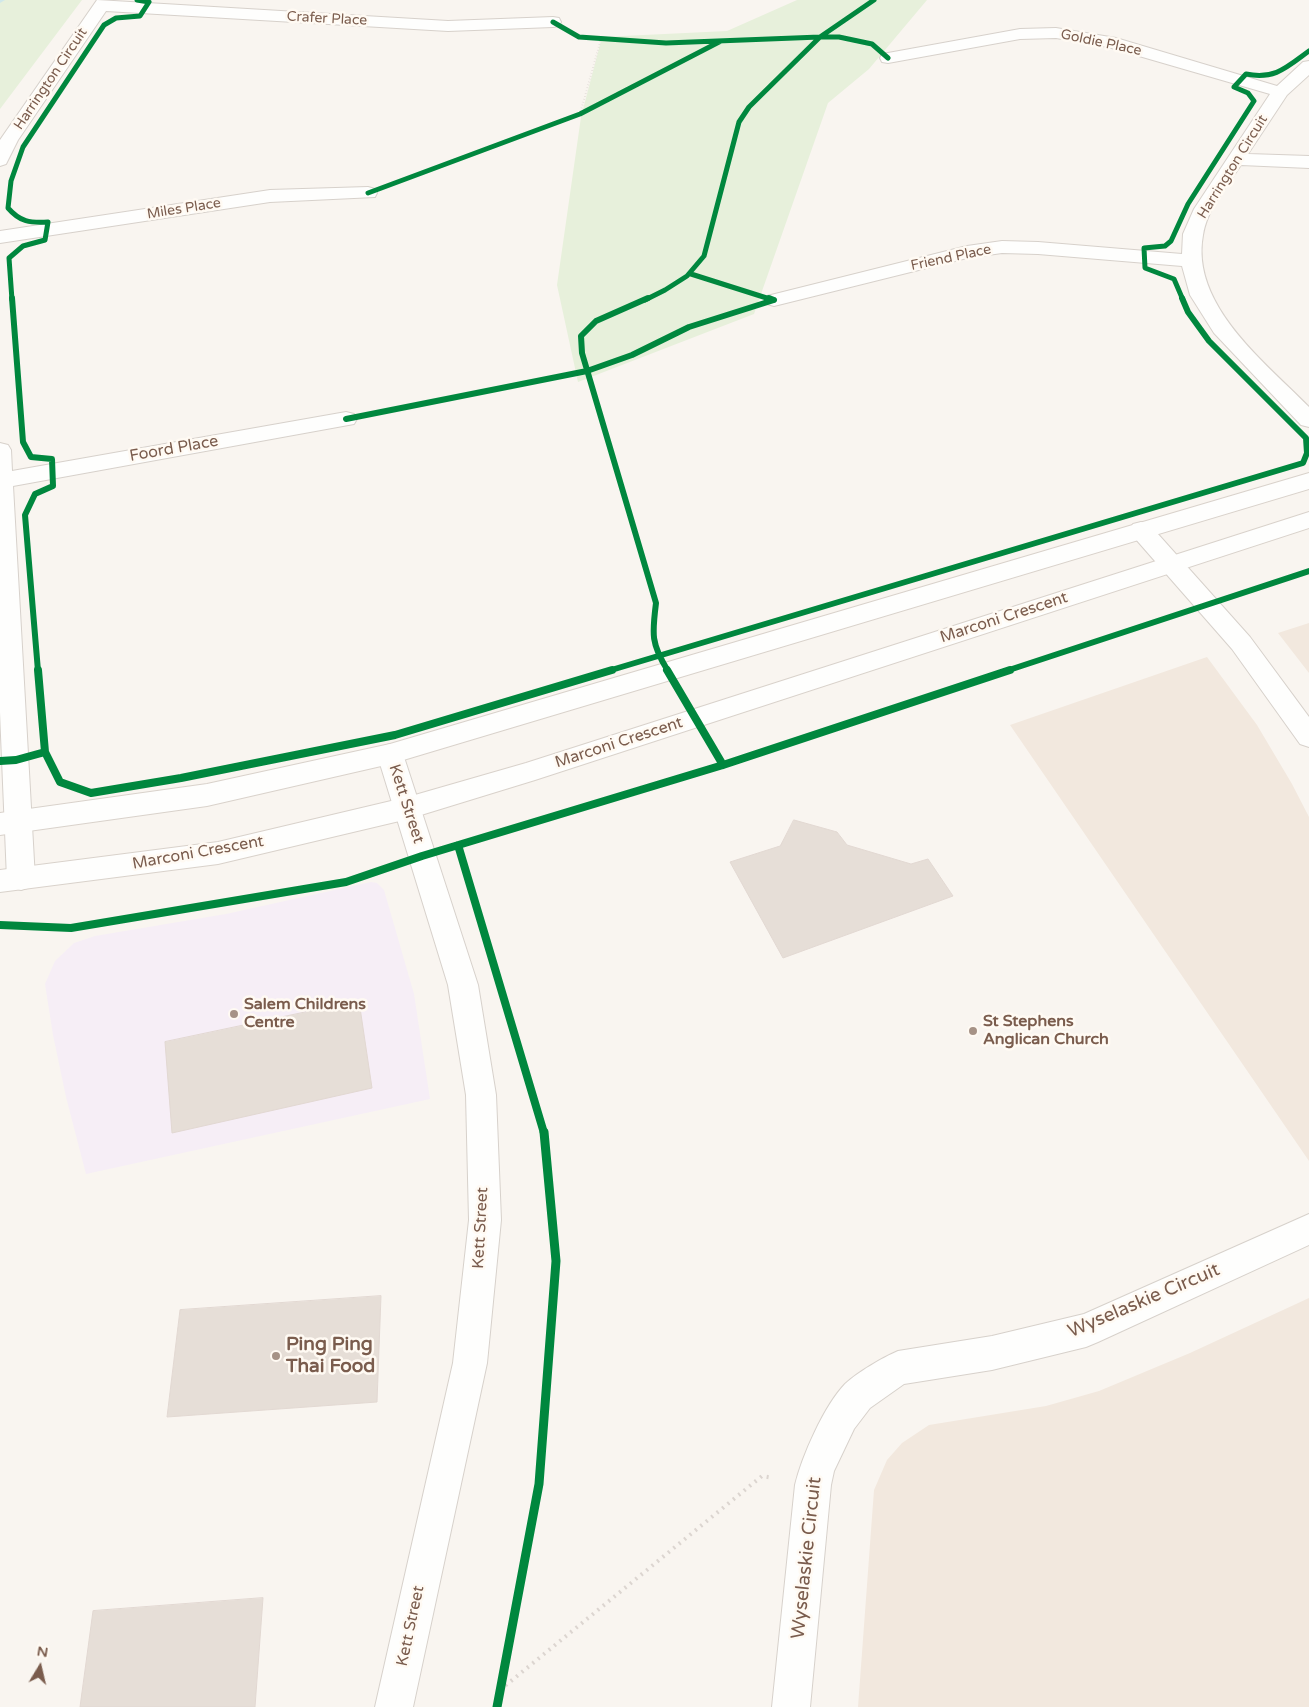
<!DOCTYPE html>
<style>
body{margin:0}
#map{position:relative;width:1309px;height:1707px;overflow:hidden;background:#f9f5f0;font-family:"Varela Round",sans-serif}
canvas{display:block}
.north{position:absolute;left:15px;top:1642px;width:50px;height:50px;-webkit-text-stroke:4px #fffaf3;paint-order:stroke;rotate:9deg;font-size:14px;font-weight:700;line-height:20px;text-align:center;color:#7a5c4d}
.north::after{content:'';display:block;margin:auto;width:18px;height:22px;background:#7a5c4d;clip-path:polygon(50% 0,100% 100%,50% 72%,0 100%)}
</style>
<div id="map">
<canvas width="1309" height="1707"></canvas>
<div class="north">N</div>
</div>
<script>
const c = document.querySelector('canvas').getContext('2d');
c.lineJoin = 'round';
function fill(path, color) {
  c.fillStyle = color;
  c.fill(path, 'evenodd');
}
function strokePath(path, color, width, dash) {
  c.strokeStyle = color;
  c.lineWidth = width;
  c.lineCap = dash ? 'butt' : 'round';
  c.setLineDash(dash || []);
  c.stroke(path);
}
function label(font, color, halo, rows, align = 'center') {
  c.font = font + ' "Varela Round",sans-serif';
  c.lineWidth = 5;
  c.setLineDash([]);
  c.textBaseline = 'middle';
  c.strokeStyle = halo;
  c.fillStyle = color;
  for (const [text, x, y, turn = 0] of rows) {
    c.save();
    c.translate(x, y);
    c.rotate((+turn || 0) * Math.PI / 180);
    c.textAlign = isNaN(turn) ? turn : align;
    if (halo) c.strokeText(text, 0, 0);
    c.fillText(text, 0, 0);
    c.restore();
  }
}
fill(new Path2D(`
 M 1309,623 L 1309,673 L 1278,633 Z
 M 1207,657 L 1257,725 L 1292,784 L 1309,817 L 1309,1161 L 1010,725 Z
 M 1309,1298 L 1309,1707 L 858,1707 L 874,1490 L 887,1460 L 902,1443 L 929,1425 L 1046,1406 L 1099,1391 L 1190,1353 Z`), '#f2e8de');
fill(new Path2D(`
 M 371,882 L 377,883 L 384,890 L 414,994 L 430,1099 L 86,1174 L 66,1097 L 53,1035 L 45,984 L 55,961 L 74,943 L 95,936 L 226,914 Z`), '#f6eef6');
fill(new Path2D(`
 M 0,0 L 82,0 L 0,109 Z
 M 797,0 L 927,0 L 869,69 L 828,103 L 754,314 L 578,382 L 557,285 L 581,117 L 602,37 L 727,31 Z`), '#e7f0db');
fill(new Path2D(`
 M 0,0 L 5,0 L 0,3 Z`), '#d0e8ea');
const building = new Path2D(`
 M 794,820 L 837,832 L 847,845 L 911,864 L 928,859 L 953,896 L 783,958 L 730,862 L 780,846 Z
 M 359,1001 L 372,1088 L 172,1133 L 165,1042 Z
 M 381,1296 L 377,1402 L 167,1417 L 180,1310 Z
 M 263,1598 L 255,1707 L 80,1707 L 93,1611 Z`);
fill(building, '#e6ded7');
strokePath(building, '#e2d8d2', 1);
const street = new Path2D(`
 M 97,0 L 448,21 L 553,17 L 559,18 L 561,22 L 559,26 L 553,27 L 448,31 L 106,11 L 18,140 L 6,164 L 0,166 L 0,140 Z
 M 1056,28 L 1116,38 L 1277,86 L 1303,62 L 1309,61 L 1309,75 L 1287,95 L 1248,154 L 1309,156 L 1309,168 L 1241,165 C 1227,186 1207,209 1203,235 C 1190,305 1265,362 1309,407 L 1309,427 L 1301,425 L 1214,333 L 1190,295 L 1182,266 L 1038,254 L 1002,253 L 967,258 L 774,306 L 767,304 L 764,300 L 767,296 L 967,246 L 1002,241 L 1038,242 L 1182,254 L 1183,234 L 1194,209 L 1270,94 L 1108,47 L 1056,38 L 1020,39 L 888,63 L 882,62 L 880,58 L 882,54 L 888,53 L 1020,29 Z
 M 368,187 L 375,189 L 377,193 L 375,197 L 270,202 L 0,243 L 0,231 L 270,190 Z
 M 346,412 L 354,414 L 357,419 L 354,424 L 13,486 L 35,879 L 31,887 L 21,890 L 11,887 L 7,879 L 0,712 L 0,443 L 8,445 L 11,450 L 12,471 Z
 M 1141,522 L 1149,524 L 1250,637 L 1309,717 L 1309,747 L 1300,744 L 1232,649 L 1133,536 L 1129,530 L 1133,524 Z
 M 390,744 L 399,747 L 403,754 L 478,985 L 496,1095 L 501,1220 L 487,1363 L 413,1707 L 375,1707 L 453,1363 L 469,1220 L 466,1095 L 448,985 L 377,754 L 381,747 Z
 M 1309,1214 L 1309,1245 L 1098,1342 L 1086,1347 L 992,1370 L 904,1384 L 870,1408 L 854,1429 L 834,1471 L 831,1485 L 810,1707 L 772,1707 L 795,1485 C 802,1456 824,1406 845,1384 C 858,1372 882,1358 898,1351 L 992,1336 L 1084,1314 Z`);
const secondary = new Path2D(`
 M 1309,473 L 1309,489 L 390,764 L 207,806 L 0,835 L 0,813 L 207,784 L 390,744 Z
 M 1309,512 L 1309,528 L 535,780 L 408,819 L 218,864 L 0,892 L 0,870 L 218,842 L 408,797 L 526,763 Z`);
strokePath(street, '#d7d1cb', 2);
strokePath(secondary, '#d9d2cb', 2);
strokePath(new Path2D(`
 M 580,114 L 601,39`), '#dcd5d0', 2, [0.5, 2.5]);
strokePath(new Path2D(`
 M 500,1690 L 762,1476 L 773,1478`), '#dcd5d0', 4, [2, 5]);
fill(street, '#fefefd');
fill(secondary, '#fefefd');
strokePath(new Path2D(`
 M 553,22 L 579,37 L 666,43 L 820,37 L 874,0
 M 368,193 L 580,114 L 721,41
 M 691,274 L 773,300
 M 12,300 L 9,258 L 23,246 L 45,240 L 48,222 C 30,223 20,222 8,208 L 11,181 L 23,147 L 104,25 L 116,18 L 140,16 L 149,2 L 137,0
 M 645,300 L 665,290 L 687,276 L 704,256 L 739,122 L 749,107 L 820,37 L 839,37 L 872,44 L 888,58
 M 1183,300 L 1174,279 L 1145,268 L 1144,248 L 1165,246 L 1171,241 L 1188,204 L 1254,101 L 1248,93 L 1234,87 L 1246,74 C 1275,80 1287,67 1309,51`), '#00873e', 5);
strokePath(new Path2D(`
 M 12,298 L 23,442 L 31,457 L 52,459 L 53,486 L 35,494 L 25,515 L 38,671
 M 648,298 L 596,321 L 581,336 L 582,353 L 656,603 C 652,634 651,644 668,671
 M 769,298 L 774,300
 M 346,419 L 587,371 L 632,355 L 689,327 L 774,300
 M 608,671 L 1303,463 L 1307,453 L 1306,438 L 1209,341 L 1188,312 L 1182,298
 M 1006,671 L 1309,571`), '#00873e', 6);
strokePath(new Path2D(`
 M 38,670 L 45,752
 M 667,670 L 723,765
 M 0,761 L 16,760 L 45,752 L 60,782 L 91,793 L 181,778 L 395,735 L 612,670
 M 458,845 L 544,1133
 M 0,925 L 71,928 L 346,882 L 422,856 L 723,765 L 1010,670`), '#00873e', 8);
strokePath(new Path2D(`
 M 497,1707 L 539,1484 L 556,1261 L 544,1132`), '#00873e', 9);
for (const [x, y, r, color] of [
 [234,1014,5,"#a69286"],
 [973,1031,5,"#a69286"],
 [276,1356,5,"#a69286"]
]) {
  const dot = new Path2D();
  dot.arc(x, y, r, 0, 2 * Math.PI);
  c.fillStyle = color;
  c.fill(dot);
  strokePath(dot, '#fffaf3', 2);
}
label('14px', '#7a5c4d', '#fffaf3', [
 ["Crafer Place",327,19,3],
 ["Goldie Place",1101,43,12],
 ["Harrington Circuit",51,79,-56],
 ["Harrington Circuit",1233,167,-58],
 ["Miles Place",184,209,-9],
 ["Friend Place",951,258,-12]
]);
label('16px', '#7a5c4d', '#fffaf3', [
 ["Foord Place",174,449,-10],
 ["Marconi Crescent",1004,618,-18],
 ["Marconi Crescent",619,743,-18],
 ["Kett Street",406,804,72],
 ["Marconi Crescent",198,853,-10],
 ["Kett Street",481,1228,-87],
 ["Kett Street",411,1626,-78]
]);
label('bold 16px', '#7a5c4d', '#fffaf3', [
 ["Salem Childrens",244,1005],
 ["Centre",244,1023],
 ["St Stephens",983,1022],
 ["Anglican Church",983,1040]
], 'left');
label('19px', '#7a5c4d', '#fffaf3', [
 ["Wyselaskie Circuit",1144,1301,-23],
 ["Wyselaskie Circuit",807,1558,-84]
]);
label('bold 19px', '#7a5c4d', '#fffaf3', [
 ["Ping Ping",286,1345],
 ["Thai Food",286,1367]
], 'left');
</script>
